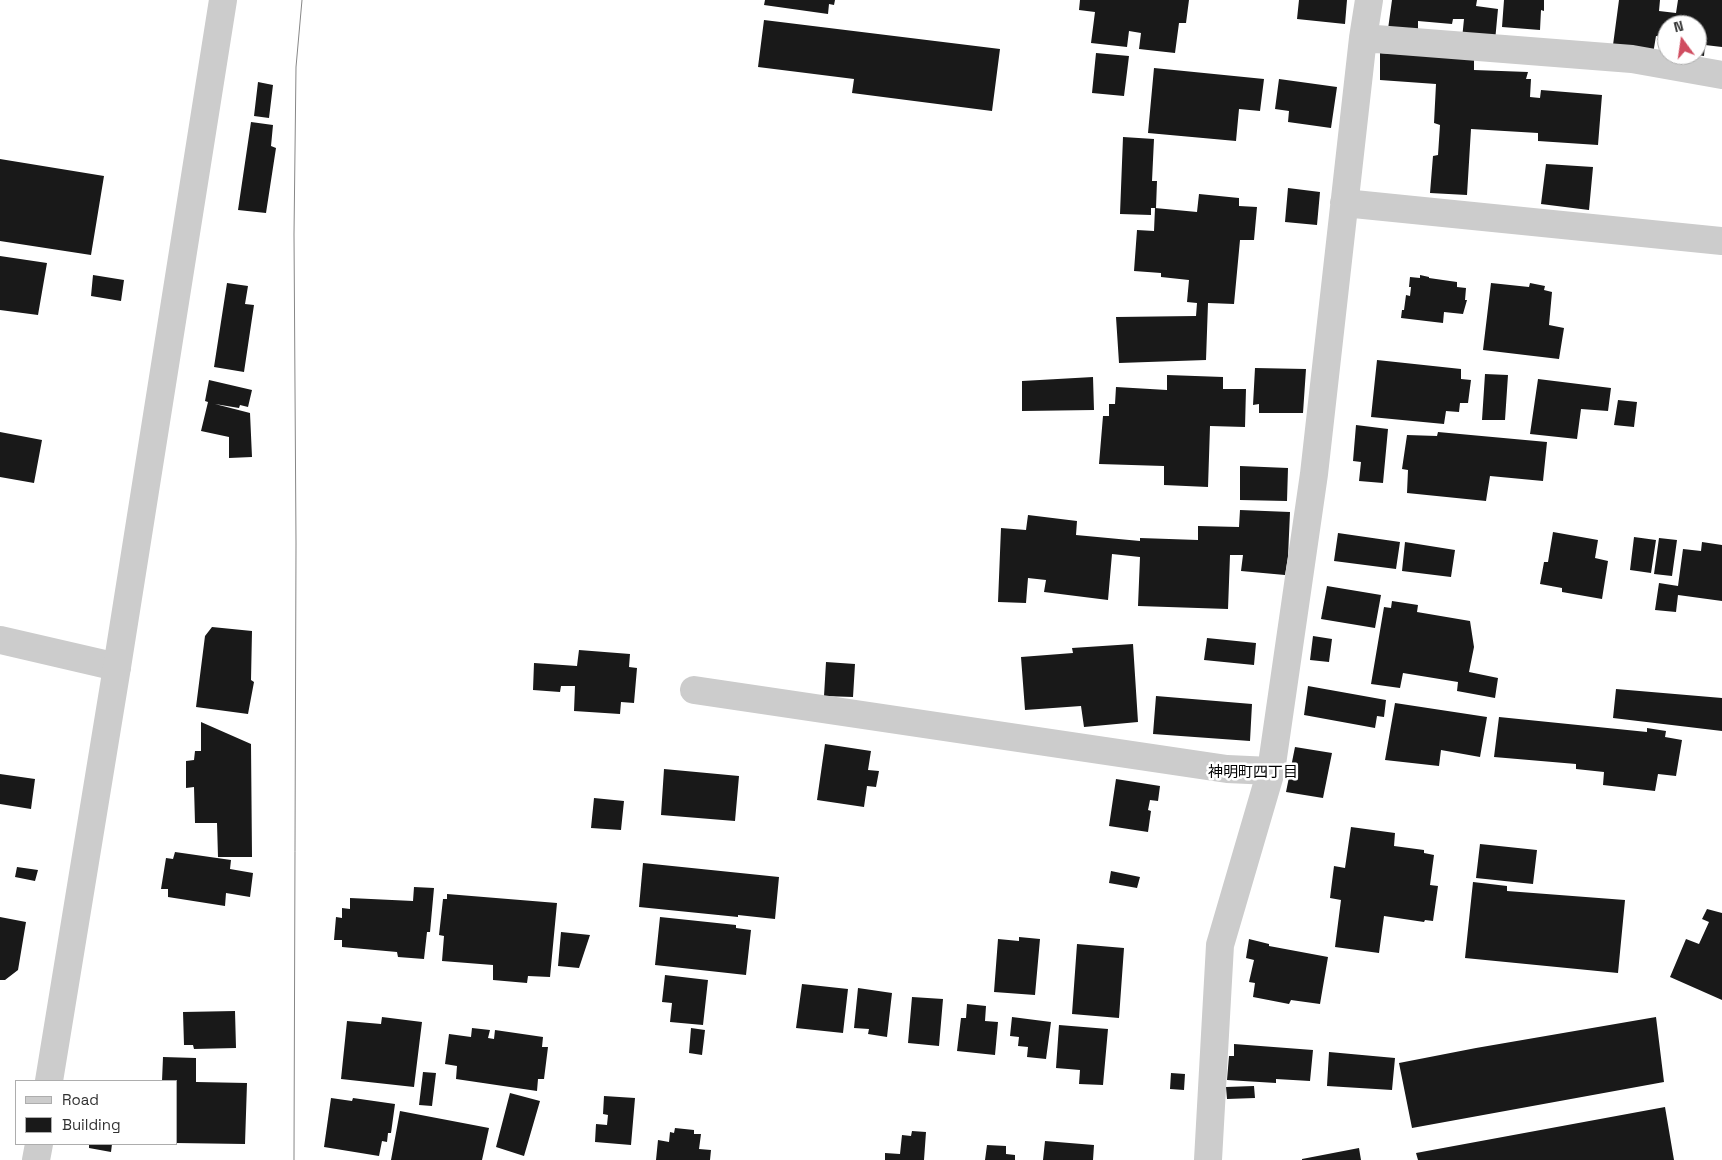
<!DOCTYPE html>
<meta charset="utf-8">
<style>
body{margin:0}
#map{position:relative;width:1722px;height:1160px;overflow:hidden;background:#fff;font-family:"Space Grotesk",sans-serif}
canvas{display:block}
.legend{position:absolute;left:15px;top:1080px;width:162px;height:65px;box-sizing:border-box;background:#fff;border:1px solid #adadad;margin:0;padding:6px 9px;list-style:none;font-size:15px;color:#323232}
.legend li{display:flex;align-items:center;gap:10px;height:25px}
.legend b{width:25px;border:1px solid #adadad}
.north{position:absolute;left:1657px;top:15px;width:50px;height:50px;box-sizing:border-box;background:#fff;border:1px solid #adadad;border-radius:50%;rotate:346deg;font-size:14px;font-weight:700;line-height:20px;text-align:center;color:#323232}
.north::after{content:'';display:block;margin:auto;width:18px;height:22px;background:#d04d60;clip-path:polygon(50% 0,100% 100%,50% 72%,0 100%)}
</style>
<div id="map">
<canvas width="1722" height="1160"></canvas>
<ul class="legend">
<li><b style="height:6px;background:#ccc"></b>Road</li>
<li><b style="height:14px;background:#191919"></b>Building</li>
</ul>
<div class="north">N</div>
</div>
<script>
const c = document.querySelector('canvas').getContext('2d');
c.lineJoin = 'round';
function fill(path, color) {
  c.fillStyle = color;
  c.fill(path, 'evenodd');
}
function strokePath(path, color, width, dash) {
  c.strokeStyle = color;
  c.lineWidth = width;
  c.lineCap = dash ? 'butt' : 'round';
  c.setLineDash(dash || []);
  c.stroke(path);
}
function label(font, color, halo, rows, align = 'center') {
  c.font = font + ' "Space Grotesk","Noto Sans JP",sans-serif';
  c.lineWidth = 5;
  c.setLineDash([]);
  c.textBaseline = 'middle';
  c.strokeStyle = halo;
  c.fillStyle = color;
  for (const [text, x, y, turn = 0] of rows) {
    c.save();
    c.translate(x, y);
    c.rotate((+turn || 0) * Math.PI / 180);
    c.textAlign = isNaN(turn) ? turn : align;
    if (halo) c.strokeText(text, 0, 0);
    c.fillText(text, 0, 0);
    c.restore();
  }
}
fill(new Path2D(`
 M 765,0 L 835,0 L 834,5 L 829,4 L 828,14 L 764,5 Z
 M 1080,0 L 1189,0 L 1186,23 L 1179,23 L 1175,53 L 1139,49 L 1141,33 L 1129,31 L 1127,47 L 1091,43 L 1095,12 L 1079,10 Z
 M 1299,0 L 1347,0 L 1345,24 L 1297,19 Z
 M 1392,0 L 1477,0 L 1476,6 L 1498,9 L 1495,41 L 1462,39 L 1464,19 L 1453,19 L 1452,24 L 1418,21 L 1418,32 L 1388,29 Z
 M 1504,0 L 1544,0 L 1544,11 L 1541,10 L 1540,30 L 1502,27 Z
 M 1619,0 L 1660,0 L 1659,11 L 1676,13 L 1678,0 L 1722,0 L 1722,47 L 1705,45 L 1704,56 L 1697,55 L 1697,25 L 1667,25 L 1667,38 L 1656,36 L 1653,54 L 1613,45 Z
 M 764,20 L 1000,49 L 992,111 L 852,93 L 854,79 L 758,67 Z
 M 1096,53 L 1129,56 L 1124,96 L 1092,93 Z
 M 1380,53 L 1474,59 L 1474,70 L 1528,72 L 1526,79 L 1531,79 L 1530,97 L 1540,98 L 1541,90 L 1602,95 L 1598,145 L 1538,141 L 1538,133 L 1471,129 L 1467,195 L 1430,193 L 1433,156 L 1438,155 L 1440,125 L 1434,123 L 1436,84 L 1380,80 Z
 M 1154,68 L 1264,79 L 1260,111 L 1239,109 L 1236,141 L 1148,133 Z
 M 1279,79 L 1337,87 L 1331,128 L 1288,122 L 1289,111 L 1275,109 Z
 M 258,82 L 273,85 L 269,118 L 254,116 Z
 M 251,122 L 273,125 L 271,146 L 276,148 L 266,213 L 238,210 Z
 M 1123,137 L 1154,139 L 1152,181 L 1157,181 L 1156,208 L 1151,208 L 1151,215 L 1120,214 Z
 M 0,159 L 104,176 L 91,255 L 0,241 Z
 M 1546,164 L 1593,167 L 1589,210 L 1541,204 Z
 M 1288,188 L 1320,192 L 1317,225 L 1285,222 Z
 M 1199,194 L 1239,198 L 1239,206 L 1257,207 L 1254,240 L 1240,240 L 1234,304 L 1208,303 L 1206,360 L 1119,363 L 1116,317 L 1196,316 L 1197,303 L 1187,302 L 1189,280 L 1161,277 L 1161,273 L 1134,271 L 1137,230 L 1154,231 L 1155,208 L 1197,212 Z
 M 0,256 L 47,263 L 38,315 L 0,310 Z
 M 93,275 L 124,280 L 121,301 L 91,296 Z
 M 1420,275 L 1429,277 L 1429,278 L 1457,282 L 1457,287 L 1466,288 L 1465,300 L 1467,300 L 1463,314 L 1444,312 L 1443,323 L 1401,318 L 1402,310 L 1404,310 L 1406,295 L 1410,296 L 1411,287 L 1409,287 L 1410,277 L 1420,278 Z
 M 227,283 L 248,286 L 245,304 L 254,305 L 244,372 L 214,367 Z
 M 1491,283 L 1529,287 L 1530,283 L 1545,286 L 1544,290 L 1552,292 L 1549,325 L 1564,328 L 1559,359 L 1483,350 Z
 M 1377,360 L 1461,369 L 1461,379 L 1471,380 L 1468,403 L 1460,403 L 1459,412 L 1446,411 L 1444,424 L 1371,417 Z
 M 1255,368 L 1306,369 L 1303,413 L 1259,413 L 1259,404 L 1253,405 Z
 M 1485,374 L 1508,375 L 1505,420 L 1482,420 Z
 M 1167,375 L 1223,377 L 1223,389 L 1246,389 L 1245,427 L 1210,426 L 1208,487 L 1164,485 L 1164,466 L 1099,464 L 1103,416 L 1109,416 L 1109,404 L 1115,404 L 1116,387 L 1167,390 Z
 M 1093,377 L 1094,410 L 1022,411 L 1022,381 Z
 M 1538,379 L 1611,388 L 1608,411 L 1581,409 L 1577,439 L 1530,434 Z
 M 209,380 L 252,390 L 248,407 L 240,405 L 239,408 L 215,404 L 250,413 L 252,457 L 229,458 L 229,437 L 201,431 L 208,402 L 205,401 Z
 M 1618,400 L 1637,402 L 1634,427 L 1614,425 Z
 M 1356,425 L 1388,429 L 1383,483 L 1359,481 L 1361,462 L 1353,461 Z
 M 0,432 L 42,440 L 34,483 L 0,477 Z
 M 1438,432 L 1547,442 L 1543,481 L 1490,476 L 1486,501 L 1407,493 L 1408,470 L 1402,469 L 1407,435 L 1437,436 Z
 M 1240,466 L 1288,468 L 1287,501 L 1240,500 Z
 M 1240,510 L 1290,512 L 1288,557 L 1285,575 L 1241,571 L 1243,555 L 1230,555 L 1228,609 L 1138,606 L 1140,557 L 1112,554 L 1108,600 L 1044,592 L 1046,580 L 1028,578 L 1026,603 L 998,602 L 1001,528 L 1026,530 L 1028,515 L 1077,521 L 1076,535 L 1140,541 L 1140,538 L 1198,540 L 1198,526 L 1239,527 Z
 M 1553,532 L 1598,540 L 1595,558 L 1608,561 L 1602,599 L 1562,592 L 1562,588 L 1540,584 L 1544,562 L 1548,562 Z
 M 1338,533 L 1400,542 L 1396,569 L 1334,561 Z
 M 1634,537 L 1656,540 L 1651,573 L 1630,570 Z
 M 1659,538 L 1677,540 L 1672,576 L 1654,574 Z
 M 1405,542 L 1455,550 L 1451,577 L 1402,571 Z
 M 1702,542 L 1722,545 L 1722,601 L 1678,595 L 1676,612 L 1655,610 L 1659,583 L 1678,586 L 1683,549 L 1701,551 Z
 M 1327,586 L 1381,595 L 1375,628 L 1321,619 Z
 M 1392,601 L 1418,605 L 1417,612 L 1470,621 L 1474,647 L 1469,672 L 1498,678 L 1495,698 L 1457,691 L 1458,682 L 1403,673 L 1400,688 L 1371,684 L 1384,607 L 1391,608 Z
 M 212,627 L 252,631 L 251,680 L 254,682 L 248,714 L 196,707 L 205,636 Z
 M 1313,636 L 1332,639 L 1329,662 L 1310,660 Z
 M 1207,638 L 1256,643 L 1254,665 L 1204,660 Z
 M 1133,644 L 1138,722 L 1084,727 L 1081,706 L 1025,710 L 1021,657 L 1073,653 L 1072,648 Z
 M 579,650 L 630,654 L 629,667 L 637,668 L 634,703 L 621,702 L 620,714 L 574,711 L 575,686 L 561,686 L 560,692 L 533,690 L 534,663 L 577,666 Z
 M 826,662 L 855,664 L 853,697 L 824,696 Z
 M 1308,686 L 1386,700 L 1384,717 L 1377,716 L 1375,728 L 1304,715 Z
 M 1616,689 L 1722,698 L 1722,731 L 1613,718 Z
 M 1156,696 L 1252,704 L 1250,741 L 1153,734 Z
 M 1395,703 L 1487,717 L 1480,757 L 1441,750 L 1439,766 L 1385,760 Z
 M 1499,717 L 1647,732 L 1647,728 L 1666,731 L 1665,737 L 1682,740 L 1676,776 L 1658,774 L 1655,791 L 1603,785 L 1604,772 L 1576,769 L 1576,764 L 1494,757 Z
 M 201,722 L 251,744 L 252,857 L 218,857 L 217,823 L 195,823 L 194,787 L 186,788 L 186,761 L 194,760 L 195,751 L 201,751 Z
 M 825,744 L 871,751 L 868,770 L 879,771 L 876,787 L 867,786 L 864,807 L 817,800 Z
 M 1295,747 L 1332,753 L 1323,798 L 1286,792 Z
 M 664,769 L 739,776 L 735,821 L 661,815 Z
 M 0,774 L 35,779 L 31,809 L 0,804 Z
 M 1116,779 L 1160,786 L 1158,801 L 1150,800 L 1148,810 L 1151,811 L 1148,832 L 1109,826 Z
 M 594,798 L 624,801 L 621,830 L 591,828 Z
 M 1351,827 L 1395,833 L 1394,846 L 1424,850 L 1424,853 L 1434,855 L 1430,885 L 1438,886 L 1433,921 L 1425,920 L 1424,922 L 1384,916 L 1379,953 L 1335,947 L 1341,900 L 1330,898 L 1334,866 L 1345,868 Z
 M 1480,844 L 1537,850 L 1533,884 L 1476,878 Z
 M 175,852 L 231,860 L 230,869 L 253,873 L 250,897 L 226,893 L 225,906 L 168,897 L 168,889 L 161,889 L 166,858 L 173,859 Z
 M 643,863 L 779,877 L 775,919 L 738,915 L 738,917 L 639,907 Z
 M 17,867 L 38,870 L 35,881 L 15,877 Z
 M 1111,871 L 1140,877 L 1137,888 L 1109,883 Z
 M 1473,882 L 1507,886 L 1507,891 L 1625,900 L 1618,973 L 1465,958 Z
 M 414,887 L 434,888 L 430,932 L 427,932 L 424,959 L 398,957 L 397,952 L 342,947 L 342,940 L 334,940 L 336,917 L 342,918 L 342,908 L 350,909 L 350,898 L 413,901 Z
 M 447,894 L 557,903 L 550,977 L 528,976 L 527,983 L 493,980 L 493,965 L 442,961 L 444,936 L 439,935 L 443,899 L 447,899 Z
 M 1707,909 L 1722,913 L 1722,1000 L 1670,977 L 1686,939 L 1699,944 L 1709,922 L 1702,919 Z
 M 0,917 L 26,922 L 18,970 L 5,980 L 0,980 Z
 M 660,917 L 736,925 L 736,928 L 751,930 L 746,975 L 655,965 Z
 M 561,932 L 590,935 L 579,968 L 558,966 Z
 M 1019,937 L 1040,939 L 1035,995 L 994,992 L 998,939 L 1019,941 Z
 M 1249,939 L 1269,944 L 1269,946 L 1328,957 L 1320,1004 L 1291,1000 L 1289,1004 L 1253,997 L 1255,983 L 1249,982 L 1254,960 L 1246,958 Z
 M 1077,944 L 1124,948 L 1119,1018 L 1072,1014 Z
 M 665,975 L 708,980 L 703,1025 L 670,1022 L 672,1003 L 662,1002 Z
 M 802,984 L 848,989 L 843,1033 L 796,1028 Z
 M 858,988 L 892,993 L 887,1037 L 868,1034 L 869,1029 L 854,1028 Z
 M 912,997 L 943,999 L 939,1046 L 908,1043 Z
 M 967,1004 L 986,1006 L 985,1021 L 998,1022 L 995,1055 L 957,1051 L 961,1018 L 966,1018 Z
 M 235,1011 L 236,1048 L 194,1049 L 193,1045 L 184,1045 L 183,1012 Z
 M 382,1017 L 422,1022 L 414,1087 L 341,1079 L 347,1021 L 381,1024 Z
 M 1012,1017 L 1051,1022 L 1046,1059 L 1027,1057 L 1028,1047 L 1018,1046 L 1019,1037 L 1010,1036 Z
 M 1656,1017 L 1664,1082 L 1412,1128 L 1399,1063 L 1476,1048 Z
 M 1059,1025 L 1108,1029 L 1103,1085 L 1079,1084 L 1080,1070 L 1056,1068 Z
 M 472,1028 L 490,1030 L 488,1038 L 494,1039 L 495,1030 L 543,1037 L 542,1047 L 548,1047 L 544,1079 L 538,1079 L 537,1091 L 456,1079 L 457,1066 L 445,1064 L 449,1034 L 471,1037 Z
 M 691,1028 L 705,1030 L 702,1055 L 689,1053 Z
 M 1234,1044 L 1313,1050 L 1310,1081 L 1276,1079 L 1276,1083 L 1227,1080 L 1229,1056 L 1234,1056 Z
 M 1329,1052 L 1395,1058 L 1392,1090 L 1327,1086 Z
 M 163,1057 L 196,1058 L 196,1082 L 247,1083 L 245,1144 L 176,1143 L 176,1081 L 162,1081 Z
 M 423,1072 L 436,1073 L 432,1106 L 419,1105 Z
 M 1171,1073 L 1185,1074 L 1184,1090 L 1170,1089 Z
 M 1254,1086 L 1255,1098 L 1227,1099 L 1226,1087 Z
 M 510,1093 L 540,1101 L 524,1156 L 496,1147 Z
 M 604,1096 L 635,1098 L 631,1145 L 595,1142 L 596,1124 L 607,1125 L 608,1115 L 603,1114 Z
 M 331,1098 L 352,1101 L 353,1098 L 395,1104 L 391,1133 L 388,1133 L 387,1142 L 382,1141 L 379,1156 L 324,1147 Z
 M 1665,1107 L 1674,1160 L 1418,1160 L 1416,1153 Z
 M 400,1111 L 489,1128 L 482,1160 L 391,1160 Z
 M 675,1128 L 694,1130 L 694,1134 L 701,1134 L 699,1149 L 711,1150 L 710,1160 L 656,1160 L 658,1140 L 669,1142 L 670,1132 L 674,1133 Z
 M 912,1131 L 926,1132 L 924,1160 L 885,1160 L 885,1153 L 900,1154 L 902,1135 L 911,1136 Z
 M 1045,1141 L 1094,1145 L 1093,1160 L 1043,1160 Z
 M 89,1144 L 112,1144 L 111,1152 L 89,1148 Z
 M 987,1145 L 1006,1146 L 1006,1154 L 1015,1155 L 1015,1160 L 985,1160 Z
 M 1359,1148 L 1361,1160 L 1302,1160 L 1302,1159 Z`), '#191919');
strokePath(new Path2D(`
 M 1363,38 L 1632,59 L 1722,75
 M 1344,203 L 1722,241
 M 0,640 L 117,667
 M 694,690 L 1227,769 L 1271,771
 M 1208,1160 L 1220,945 L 1271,771 L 1314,474 L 1363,38 L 1369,0`), '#ccc', 28);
strokePath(new Path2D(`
 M 49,1081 L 117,667 L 223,0
 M 36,1160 L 39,1144`), '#ccc', 28);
strokePath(new Path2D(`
 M 294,1160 L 296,543 L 294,234 L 296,67 L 302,0`), '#878787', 1);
label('15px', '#000', '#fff', [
 ["神明町四丁目",1253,773]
]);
</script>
